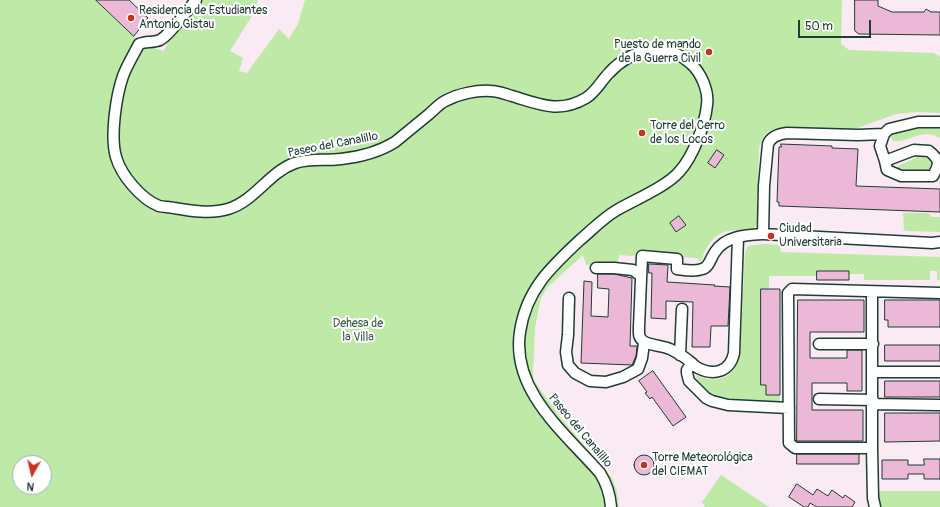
<!DOCTYPE html>
<meta charset="utf-8">
<style>
body{margin:0}
#map{position:relative;width:940px;height:507px;overflow:hidden;background:#fff;font-family:Pangolin,sans-serif}
canvas{display:block}
.north{position:absolute;left:12px;top:455px;width:40px;height:40px;box-sizing:border-box;background:#fff;border:1px solid #a5b1ae;border-radius:50%;rotate:188deg;font-size:11px;font-weight:700;line-height:16px;text-align:center;color:#1f3d34}
.north::after{content:'';display:block;margin:auto;width:14px;height:18px;background:#c8321e;clip-path:polygon(50% 0,100% 100%,50% 72%,0 100%)}
.scale{position:absolute;left:798px;top:20px;width:73px;height:18px;box-sizing:border-box;border:2px solid #1f3d34;border-top:0;padding-left:5px;font-size:12px;line-height:14px;white-space:nowrap;color:#1f3d34;-webkit-text-stroke:3px #fff;paint-order:stroke}
</style>
<div id="map">
<canvas width="940" height="507"></canvas>
<div class="north">N</div>
<div class="scale">50 m</div>
</div>
<script>
const c = document.querySelector('canvas').getContext('2d');
c.lineJoin = 'round';
function fill(path, color) {
  c.fillStyle = color;
  c.fill(path, 'evenodd');
}
function strokePath(path, color, width, dash) {
  c.strokeStyle = color;
  c.lineWidth = width;
  c.lineCap = dash ? 'butt' : 'round';
  c.setLineDash(dash || []);
  c.stroke(path);
}
function label(font, color, halo, rows, align = 'center') {
  c.font = font + ' Pangolin,sans-serif';
  c.lineWidth = 4;
  c.setLineDash([]);
  c.textBaseline = 'middle';
  c.strokeStyle = halo;
  c.fillStyle = color;
  for (const [text, x, y, turn = 0] of rows) {
    c.save();
    c.translate(x, y);
    c.rotate((+turn || 0) * Math.PI / 180);
    c.textAlign = isNaN(turn) ? turn : align;
    if (halo) c.strokeText(text, 0, 0);
    c.fillText(text, 0, 0);
    c.restore();
  }
}
fill(new Path2D(`
 M 96,0 L 940,0 L 940,507 L 619,507 L 617,491 L 602,465 L 561,418 L 533,379 L 535,328 L 541,298 L 548,287 L 622,218 L 402,130 L 142,49 L 134,36 Z`), '#f9eaf3');
fill(new Path2D(`
 M 0,0 L 96,0 L 134,36 L 142,49 L 153,48 L 164,51 L 171,36 L 201,0 L 258,0 L 253,14 L 230,51 L 243,58 L 239,71 L 247,73 C 257,58 269,44 279,29 L 289,39 L 298,24 L 305,0 L 842,0 L 841,44 L 849,50 L 934,53 L 940,57 L 940,113 L 918,112 L 896,114 L 852,130 L 778,128 C 765,132 763,135 759,148 L 757,224 L 753,229 C 745,231 736,230 728,231 C 713,234 704,249 701,263 L 697,258 L 641,254 L 632,256 L 619,255 L 618,263 L 586,265 L 583,255 L 548,287 L 541,298 L 535,328 L 533,379 L 561,418 L 612,478 L 617,491 L 619,507 L 0,507 ZM 20,463 L 44,463 L 44,487 L 20,487 Z
 M 906,128 L 940,128 L 940,138 C 921,127 908,144 893,141 C 886,132 899,130 906,128 Z
 M 922,155 L 927,155 C 932,160 934,165 929,171 L 900,171 L 898,170 L 898,166 Z
 M 903,213 L 928,213 L 932,217 L 940,217 L 940,232 L 906,231 L 904,230 Z
 M 764,244 L 780,245 L 781,252 L 940,257 L 940,280 L 937,280 L 937,271 L 930,271 L 930,280 L 864,280 L 864,274 L 849,274 L 849,271 L 818,271 L 817,276 L 769,276 L 769,289 L 761,289 L 761,385 L 766,385 L 766,395 L 780,395 L 779,404 C 748,403 709,410 695,375 C 700,376 705,379 710,379 C 728,381 737,370 740,353 L 745,252 L 748,246 Z
 M 721,475 L 769,507 L 705,507 L 702,502 Z
 M 876,491 L 940,491 L 940,507 L 880,507 Z`), '#bfe9a6');
const building = new Path2D(`
 M 96,0 L 129,0 L 148,18 L 134,36 Z
 M 855,0 L 878,0 L 878,6 L 892,12 L 924,12 L 926,9 L 931,12 L 940,12 L 940,35 L 859,34 L 855,31 Z
 M 781,144 L 832,146 L 832,148 L 858,149 L 856,186 L 940,189 L 940,212 L 779,206 L 779,202 L 777,202 L 779,147 L 781,147 Z
 M 717,150 L 724,155 L 715,168 L 708,163 Z
 M 679,216 L 686,225 L 676,232 L 670,223 Z
 M 649,264 L 668,265 L 667,282 L 715,285 L 714,286 L 730,287 L 728,326 L 711,326 L 710,347 L 692,347 L 693,302 L 666,301 L 666,319 L 651,318 L 652,273 L 649,273 Z
 M 817,271 L 849,271 L 849,280 L 817,280 Z
 M 598,274 L 614,274 L 632,278 L 630,346 L 637,346 L 636,356 L 632,365 L 581,363 L 584,281 L 592,282 L 591,316 L 608,317 L 609,289 L 598,288 Z
 M 761,289 L 780,289 L 780,395 L 766,395 L 766,385 L 761,385 Z
 M 798,300 L 864,300 L 864,332 L 810,332 L 810,358 L 847,358 L 847,350 L 862,350 L 862,391 L 847,391 L 847,383 L 812,383 L 812,410 L 863,410 L 863,441 L 797,441 Z
 M 885,300 L 940,300 L 940,327 L 888,327 L 888,320 L 885,320 Z
 M 885,345 L 940,345 L 940,361 L 885,361 Z
 M 653,371 L 686,417 L 673,426 L 652,397 L 650,399 L 645,393 L 647,392 L 639,381 Z
 M 885,381 L 940,381 L 940,397 L 885,397 Z
 M 885,413 L 940,413 L 940,441 L 885,442 Z
 M 797,454 L 859,454 L 859,464 L 797,464 Z
 M634 465a10 10 0 1 1 20 0a10 10 0 1 1-20 0Z
 M 924,459 L 940,459 L 940,479 L 924,479 L 924,474 L 908,474 L 908,479 L 882,479 L 882,460 L 908,460 L 908,465 L 924,465 Z
 M 797,484 L 813,495 L 817,489 L 828,496 L 832,490 L 843,498 L 845,495 L 855,502 L 852,507 L 817,507 L 810,503 L 808,507 L 804,507 L 789,497 Z`);
fill(building, '#ebb9d7');
strokePath(building, '#1f3d34', 1);
const minor = new Path2D(`
 M 196,0 C 188,9 170,35 160,40 C 153,43 146,41 139,44 C 134,54 127,65 123,76 C 116,96 110,137 116,157 C 121,175 141,199 159,206 C 164,207 169,207 174,208 C 191,211 211,214 228,209 C 255,201 269,172 295,163 C 310,158 326,161 341,159 C 359,157 379,152 395,142 C 406,133 417,124 428,115 C 434,110 439,104 445,101 C 458,94 476,90 491,91 C 498,91 505,94 512,96 C 539,104 559,114 586,98 C 596,92 601,81 609,73 C 630,50 665,40 690,63 C 701,72 709,91 707,105 C 705,125 693,157 679,172 C 666,187 634,200 617,210 C 603,218 592,230 580,240 C 551,267 526,290 520,332 C 511,391 565,433 600,473 C 607,484 610,494 611,507
 M 940,122 L 918,122 L 889,129 L 884,134 L 858,135 L 787,133 C 779,134 771,136 768,144 L 764,186 L 763,234 L 932,243 L 940,242
 M 884,134 L 880,146 L 885,161
 M 914,150 L 929,151 C 940,160 940,163 933,176 L 901,176 L 887,170 L 885,161 Z
 M 738,237 L 734,353 C 730,372 714,376 698,368 C 694,366 692,363 688,360 C 683,356 676,352 670,349 C 663,346 648,345 643,341 C 638,337 639,333 639,327 L 642,256 L 677,259 L 677,269 C 685,270 695,272 702,269 C 709,268 711,257 715,252 C 725,236 746,235 763,234
 M 596,268 L 614,268 L 633,270 L 641,276
 M 872,292 L 872,448 L 873,498 L 875,507
 M 569,298 L 568,335 L 566,352 L 568,365 L 575,373 L 590,381 L 606,382 L 623,377 L 638,369 L 642,358 L 644,343
 M 819,344 L 873,344
 M 680,355 L 682,309
 M 692,363 L 687,370 L 687,373 L 689,381 L 706,398 L 712,401 L 728,405 L 789,408
 M 873,372 L 940,372
 M 819,399 L 873,400
 M 873,404 L 940,405
 M 872,448 L 795,448 L 789,443 L 788,293 L 792,289 L 940,293`);
strokePath(minor, '#1f3d34', 13);
strokePath(minor, '#fff', 10);
for (const [x, y, r, color] of [
 [131,18,4,"#c8321e"],
 [709,52,4,"#c8321e"],
 [642,133,4,"#c8321e"],
 [771,236,4,"#c8321e"],
 [644,465,4,"#c8321e"]
]) {
  const dot = new Path2D();
  dot.arc(x, y, r, 0, 2 * Math.PI);
  c.fillStyle = color;
  c.fill(dot);
  strokePath(dot, '#fff', 1.5);
}
label('12px', '#1f3d34', '#fff', [
 ["Residencia de Estudiantes",139,11],
 ["Antonio Gistau",139,25],
 ["Puesto de mando",701,45,"right"],
 ["de la Guerra Civil",701,59,"right"],
 ["Torre del Cerro",650,126],
 ["de los Locos",650,140],
 ["Ciudad",779,229],
 ["Universitaria",779,243],
 ["Torre Meteorológica",652,458],
 ["del CIEMAT",652,472]
], 'left');
label('12px', '#1f3d34', '#fff', [
 ["Paseo del Canalillo",333,145,-11],
 ["Paseo del Canalillo",580,431,50]
]);
label('12px', '#3f5f4b', '#fff', [
 ["Dehesa de",358,324],
 ["la Villa",358,338]
]);
</script>
